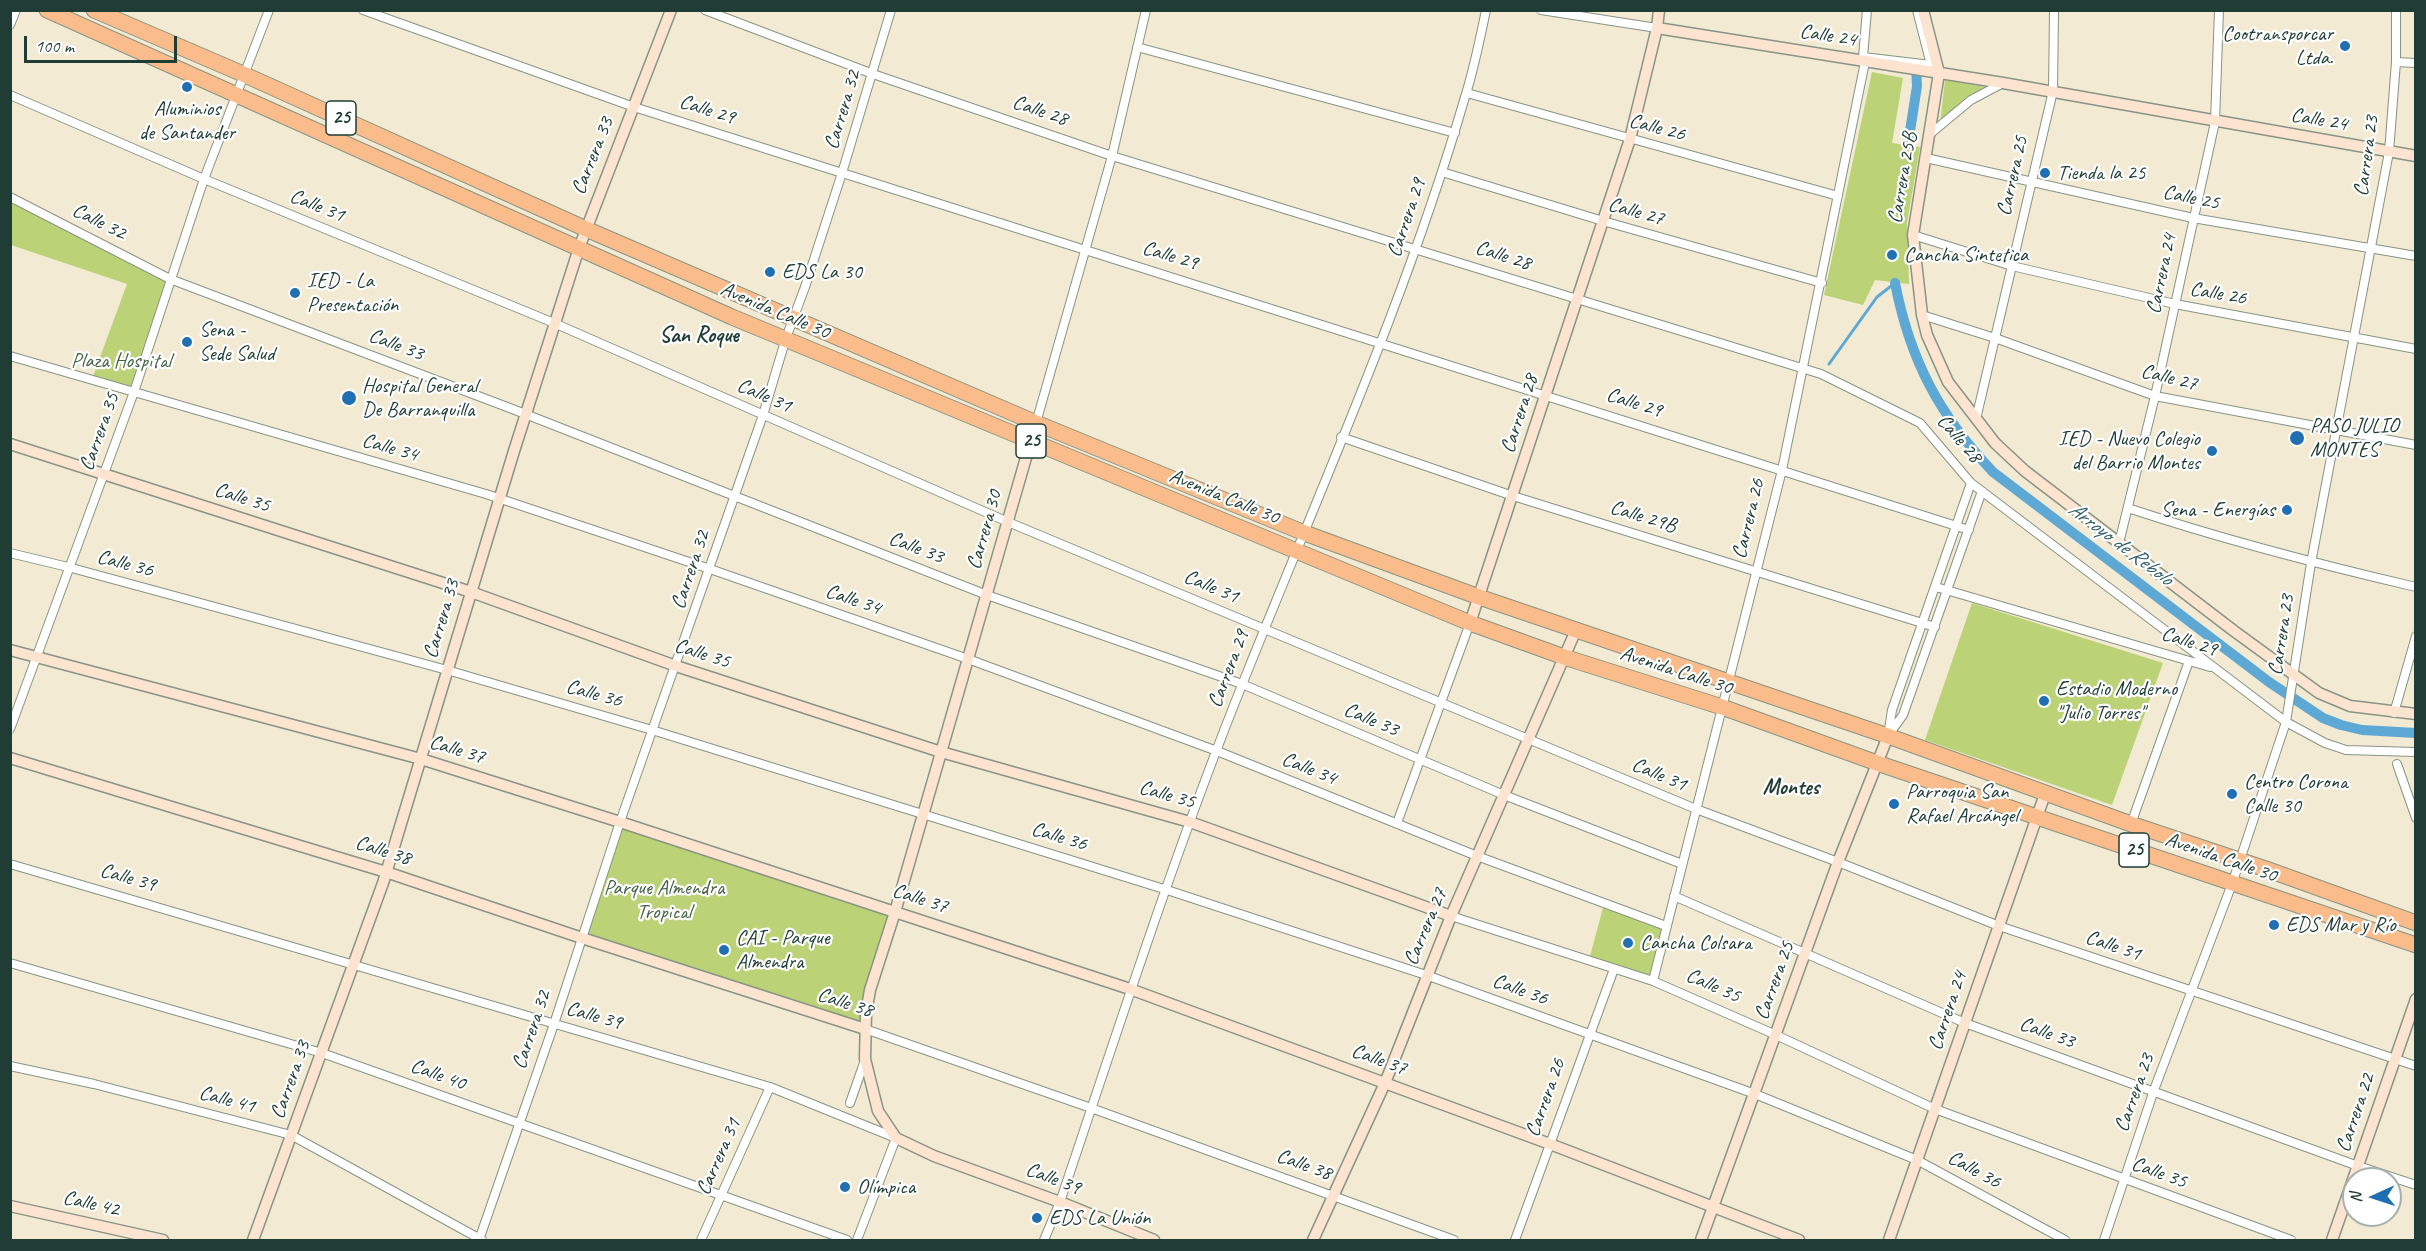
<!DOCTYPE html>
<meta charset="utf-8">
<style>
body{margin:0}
#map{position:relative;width:2426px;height:1251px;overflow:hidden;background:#f2ead3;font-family:Caveat,sans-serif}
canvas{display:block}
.frame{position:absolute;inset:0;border:12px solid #1f3d34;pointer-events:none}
.north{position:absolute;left:2342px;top:1167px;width:60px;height:60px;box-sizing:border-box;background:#fff;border:2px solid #a5b1ae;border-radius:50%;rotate:267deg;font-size:16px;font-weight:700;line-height:24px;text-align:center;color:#1f3d34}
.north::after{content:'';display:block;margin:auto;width:21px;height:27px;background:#1f6fb2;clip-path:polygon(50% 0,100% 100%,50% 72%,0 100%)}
.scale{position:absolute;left:24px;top:36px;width:153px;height:27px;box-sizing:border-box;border:3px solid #1f3d34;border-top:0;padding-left:8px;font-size:18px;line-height:21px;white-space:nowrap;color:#1f3d34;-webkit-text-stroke:4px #fff;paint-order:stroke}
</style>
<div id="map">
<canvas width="2426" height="1251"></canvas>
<div class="frame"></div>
<div class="north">N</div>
<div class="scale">100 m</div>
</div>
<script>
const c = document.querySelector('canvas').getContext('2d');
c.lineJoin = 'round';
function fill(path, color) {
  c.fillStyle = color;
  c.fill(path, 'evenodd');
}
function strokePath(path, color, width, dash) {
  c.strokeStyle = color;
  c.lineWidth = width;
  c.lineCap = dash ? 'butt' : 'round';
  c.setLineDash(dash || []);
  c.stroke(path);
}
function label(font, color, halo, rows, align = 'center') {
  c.font = font + ' Caveat,sans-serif';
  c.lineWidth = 4.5;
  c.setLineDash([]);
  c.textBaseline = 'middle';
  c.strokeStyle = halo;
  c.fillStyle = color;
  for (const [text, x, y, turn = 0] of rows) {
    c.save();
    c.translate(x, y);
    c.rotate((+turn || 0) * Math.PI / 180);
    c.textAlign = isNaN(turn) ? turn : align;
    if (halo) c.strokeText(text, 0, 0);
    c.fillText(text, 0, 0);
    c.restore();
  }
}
fill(new Path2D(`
 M 1872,72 L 1903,78 L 1892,143 L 1920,147 L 1907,223 L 1909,284 L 1875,280 L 1863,305 L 1824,295 Z
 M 1945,80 L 1985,87 L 1967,97 L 1940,123 Z
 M 10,200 L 170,279 L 134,392 L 92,379 L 127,284 L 11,245 Z
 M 1972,603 L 2163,663 L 2112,805 L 1925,740 Z
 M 620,822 L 895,912 L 865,1029 L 582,938 Z
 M 1604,904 L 1666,926 L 1653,981 L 1589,960 Z`), '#bcd276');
strokePath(new Path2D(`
 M 1829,364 L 1877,297 L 1895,283`), '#5da8d5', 3);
strokePath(new Path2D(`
 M 1908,144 L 1917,86 L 1916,65
 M 1895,283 C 1910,360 1939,415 1993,472 L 2269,682 L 2323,718 L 2341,725 L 2362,730 L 2416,733`), '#5da8d5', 10);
const street = new Path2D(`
 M 363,10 L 634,107 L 1969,530
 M 705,10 L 873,74 L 1112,156 L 1821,374 L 1920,423 L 1971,483 L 2286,722 L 2325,743 L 2346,750 L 2416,752
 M 1541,10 L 1657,28
 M 1867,10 L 1863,57 L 1931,65 L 1917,10
 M 10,25 L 16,10
 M 1137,47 L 1455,133
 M 2396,62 L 2416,63
 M 1467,93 L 1838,196
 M 10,95 L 204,179 L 554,323 L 1008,522 L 1696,809 L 1838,862 L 1999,926 L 2416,1066
 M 1930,134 L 1971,100 L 2003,83
 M 1926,158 L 2193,218 L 2416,256
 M 1442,172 L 1603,221 L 1822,283
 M 10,197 L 170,279 L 515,410 L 987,595 L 1242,684 L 1504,795 L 1682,864
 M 1913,235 L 2012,266 L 2175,304 L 2416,349
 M 1922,315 L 1995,338 L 2155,396 L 2416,445
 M 10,356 L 486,494 L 710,569 L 968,659 L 1217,751 L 1477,856 L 1666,926
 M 1976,419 L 2053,91 L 2054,10
 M 1036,423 L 1112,156 L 1146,10
 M 1341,437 L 1513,496 L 1935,627
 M 2128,508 C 2224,540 2317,564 2416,587
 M 2119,543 L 2155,396 L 2215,122 L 2219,10
 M 10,553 L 68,567 L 447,670 L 652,730 L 1164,889 L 1426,975 L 1755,1094 L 1917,1160 L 2065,1240
 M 1936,587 L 2210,667
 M 2394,713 L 2416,636
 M 10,729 L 134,392 L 204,179 L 269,10
 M 1890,733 L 1903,715 L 1982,491
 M 1888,736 L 1892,710 L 1971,483
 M 2397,764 L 2416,818
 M 1397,823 L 1470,623
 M 2131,824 L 2189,661
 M 10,864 L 770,1087 L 896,1138 L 857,1240
 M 1674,896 L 1965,1023 L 2358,1166 L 2416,1185
 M 1451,916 L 1653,981 L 1776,1035 L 1935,1109 L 2291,1240
 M 10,963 L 322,1053 L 847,1240
 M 1653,981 L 1782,470 L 1865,62
 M 865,1029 L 1091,1108 L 1454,1240
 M 10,1066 L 94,1084 L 291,1135 L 482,1240
 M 850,1103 L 865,1060
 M 479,1240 L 554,1024 L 620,822 L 763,415 L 786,338 L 805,287 L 842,173 L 891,10
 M 701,1240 L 770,1087
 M 1044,1240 L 1060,1202 C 1119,1027 1175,851 1244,680 C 1321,487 1407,297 1465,97 C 1474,69 1480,39 1486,10
 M 1515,1240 L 1614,969
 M 2104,1240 L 2154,1090 L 2232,884 L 2286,722 L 2311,563 L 2389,152 L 2396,62 L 2396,10`);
const secondary = new Path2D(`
 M 1923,10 L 1939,73 L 1913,235 L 1922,315 L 1927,335 L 1948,382 L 1995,443 L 2025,471 L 2234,631 L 2319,693 L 2350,706 L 2416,714
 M 1657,28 L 2003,83 L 2416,156
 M 1036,423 L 895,912 L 870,990 L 866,1013 L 865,1059 L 878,1111 L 896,1138 L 934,1156 L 1060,1202 L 1154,1240
 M 10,444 L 471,592 L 676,666 L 941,752 L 1190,822 L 1451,916
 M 1470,623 L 1630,139 L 1657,28 L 1659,10
 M 10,650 L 421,759 L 620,822 L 1130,989 L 1550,1144 L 1799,1240
 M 10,758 L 386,872 L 582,938 L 865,1029
 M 10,1206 L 163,1240
 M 253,1240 L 383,883 L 514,451 L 579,248 L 671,10
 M 1313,1240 L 1385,1083 L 1451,916 L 1576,630
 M 1701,1240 L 1838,862 L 1888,736
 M 1889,1240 L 2045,794
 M 2332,1240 L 2416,999`);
const highway = new Path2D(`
 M 47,10 L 732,317 L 1470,623 L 1564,657 L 1722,707 L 1877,763 L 2416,945
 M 94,10 L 243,74 L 586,229 L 1036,423 L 1302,532 L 1479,597 L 1888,736 L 2131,824 L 2266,869 L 2416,923`);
strokePath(street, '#889484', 10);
strokePath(secondary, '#889484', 13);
strokePath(highway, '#889484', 17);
strokePath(street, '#fff', 8);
strokePath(secondary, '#fde4d0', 10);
strokePath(highway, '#f9bc8a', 15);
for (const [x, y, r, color] of [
 [2345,46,6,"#1f6fb2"],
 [187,87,6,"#1f6fb2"],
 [2045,173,6,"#1f6fb2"],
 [1892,255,6,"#1f6fb2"],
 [770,272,6,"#1f6fb2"],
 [295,293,6,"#1f6fb2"],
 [187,342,6,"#1f6fb2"],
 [349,398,8,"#1f6fb2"],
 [2297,438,8,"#1f6fb2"],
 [2212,451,6,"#1f6fb2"],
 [2287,510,6,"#1f6fb2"],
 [2044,701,6,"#1f6fb2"],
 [2232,794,6,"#1f6fb2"],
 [1894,804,6,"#1f6fb2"],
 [2274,925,6,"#1f6fb2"],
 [1628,943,6,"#1f6fb2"],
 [724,950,6,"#1f6fb2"],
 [845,1187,6,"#1f6fb2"],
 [1037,1218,6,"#1f6fb2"]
]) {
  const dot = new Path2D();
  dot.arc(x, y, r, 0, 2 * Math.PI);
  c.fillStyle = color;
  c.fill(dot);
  strokePath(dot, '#fff', 2);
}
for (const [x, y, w] of [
 [341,118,30],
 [1031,441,30],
 [2134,850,30]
]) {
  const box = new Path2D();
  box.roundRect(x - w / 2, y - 17, w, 34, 4.5);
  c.fillStyle = '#fff';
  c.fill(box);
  strokePath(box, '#1f3d34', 1.5);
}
label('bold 20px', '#1f3d34', null, [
 ["25",341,118],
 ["25",1031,441],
 ["25",2134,850]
]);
label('21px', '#1f3d34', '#fff', [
 ["Cootransporcar",2333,34,"right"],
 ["Ltda.",2333,58,"right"],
 ["Aluminios",187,109,"center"],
 ["de Santander",187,133,"center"],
 ["Tienda la 25",2057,173],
 ["Cancha Sintetica",1904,255],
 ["EDS La 30",782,272],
 ["IED - La",307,281],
 ["Presentación",307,305],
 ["Sena -",199,330],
 ["Sede Salud",199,354],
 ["Hospital General",362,386],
 ["De Barranquilla",362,410],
 ["PASO JULIO",2310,426],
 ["MONTES",2310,450],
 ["IED - Nuevo Colegio",2200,439,"right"],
 ["del Barrio Montes",2200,463,"right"],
 ["Sena - Energías",2275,510,"right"],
 ["Estadio Moderno",2056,689],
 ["\"Julio Torres\"",2056,713],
 ["Centro Corona",2244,782],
 ["Calle 30",2244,806],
 ["Parroquia San",1906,792],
 ["Rafael Arcángel",1906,816],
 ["EDS Mar y Río",2286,925],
 ["CAI - Parque",736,938],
 ["Almendra",736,962],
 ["Cancha Colsara",1640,943],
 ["Olímpica",857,1187],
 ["EDS La Unión",1049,1218]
], 'left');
label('21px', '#1f3d34', '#fff', [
 ["Calle 24",1828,36,9],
 ["Calle 29",707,110,18],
 ["Carrera 32",843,110,-73],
 ["Calle 28",1040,111,19],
 ["Calle 24",2319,120,10],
 ["Calle 26",1657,128,15],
 ["Carrera 33",593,156,-68],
 ["Carrera 23",2367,156,-82],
 ["Carrera 25",2013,176,-77],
 ["Carrera 25B",1903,178,-80],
 ["Calle 25",2191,198,12],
 ["Calle 31",317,206,22],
 ["Calle 27",1636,212,16],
 ["Carrera 29",1407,218,-71],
 ["Calle 32",99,222,27],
 ["Calle 29",1170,256,17],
 ["Calle 28",1503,256,18],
 ["Carrera 24",2162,274,-78],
 ["Calle 26",2218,294,10],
 ["Avenida Calle 30",775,311,23],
 ["Calle 33",396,345,21],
 ["Calle 27",2169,378,14],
 ["Calle 31",764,396,24],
 ["Calle 29",1634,403,18],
 ["Carrera 28",1520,414,-72],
 ["Carrera 35",100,432,-70],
 ["Calle 28",1959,439,49],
 ["Calle 34",390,448,16],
 ["Avenida Calle 30",1224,497,22],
 ["Calle 35",242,498,18],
 ["Calle 29B",1643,517,17],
 ["Carrera 26",1749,519,-76],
 ["Carrera 30",985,530,-74],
 ["Calle 33",916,548,21],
 ["Calle 36",125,564,15],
 ["Carrera 32",691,570,-71],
 ["Calle 31",1211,587,23],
 ["Calle 34",853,600,19],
 ["Carrera 33",442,619,-73],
 ["Carrera 23",2282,635,-81],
 ["Calle 29",2189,642,18],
 ["Calle 35",702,654,18],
 ["Carrera 29",1229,669,-69],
 ["Avenida Calle 30",1676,671,18],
 ["Calle 36",594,694,16],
 ["Calle 33",1371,720,23],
 ["Calle 37",457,750,17],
 ["Calle 34",1309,769,22],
 ["Calle 31",1659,775,23],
 ["Calle 35",1167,795,16],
 ["Calle 36",1059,837,17],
 ["Calle 38",383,851,18],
 ["Avenida Calle 30",2221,858,19],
 ["Calle 39",128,878,16],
 ["Calle 37",920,899,18],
 ["Carrera 27",1426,927,-67],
 ["Calle 31",2113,946,19],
 ["Carrera 25",1775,981,-70],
 ["Calle 35",1713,986,24],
 ["Calle 36",1520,990,20],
 ["Calle 38",845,1003,18],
 ["Carrera 24",1948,1011,-71],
 ["Calle 39",594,1016,16],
 ["Carrera 32",532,1030,-71],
 ["Calle 33",2047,1033,20],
 ["Calle 37",1379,1060,20],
 ["Calle 40",438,1075,20],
 ["Carrera 33",291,1080,-70],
 ["Carrera 23",2135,1093,-70],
 ["Carrera 26",1546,1098,-70],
 ["Calle 41",227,1100,15],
 ["Carrera 22",2356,1113,-71],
 ["Carrera 31",719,1157,-66],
 ["Calle 38",1304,1165,20],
 ["Calle 36",1974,1170,29],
 ["Calle 35",2159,1173,20],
 ["Calle 39",1053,1179,21],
 ["Calle 42",91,1204,13]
]);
label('21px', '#466244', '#fff', [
 ["Plaza Hospital",121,361],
 ["Parque Almendra",664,888],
 ["Tropical",664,912]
]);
label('bold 22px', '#1f3d34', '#fff', [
 ["San Roque",699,336],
 ["Montes",1791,788]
]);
label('italic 22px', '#35626c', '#fff', [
 ["Arroyo de Rebolo",2120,544,37]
]);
</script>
